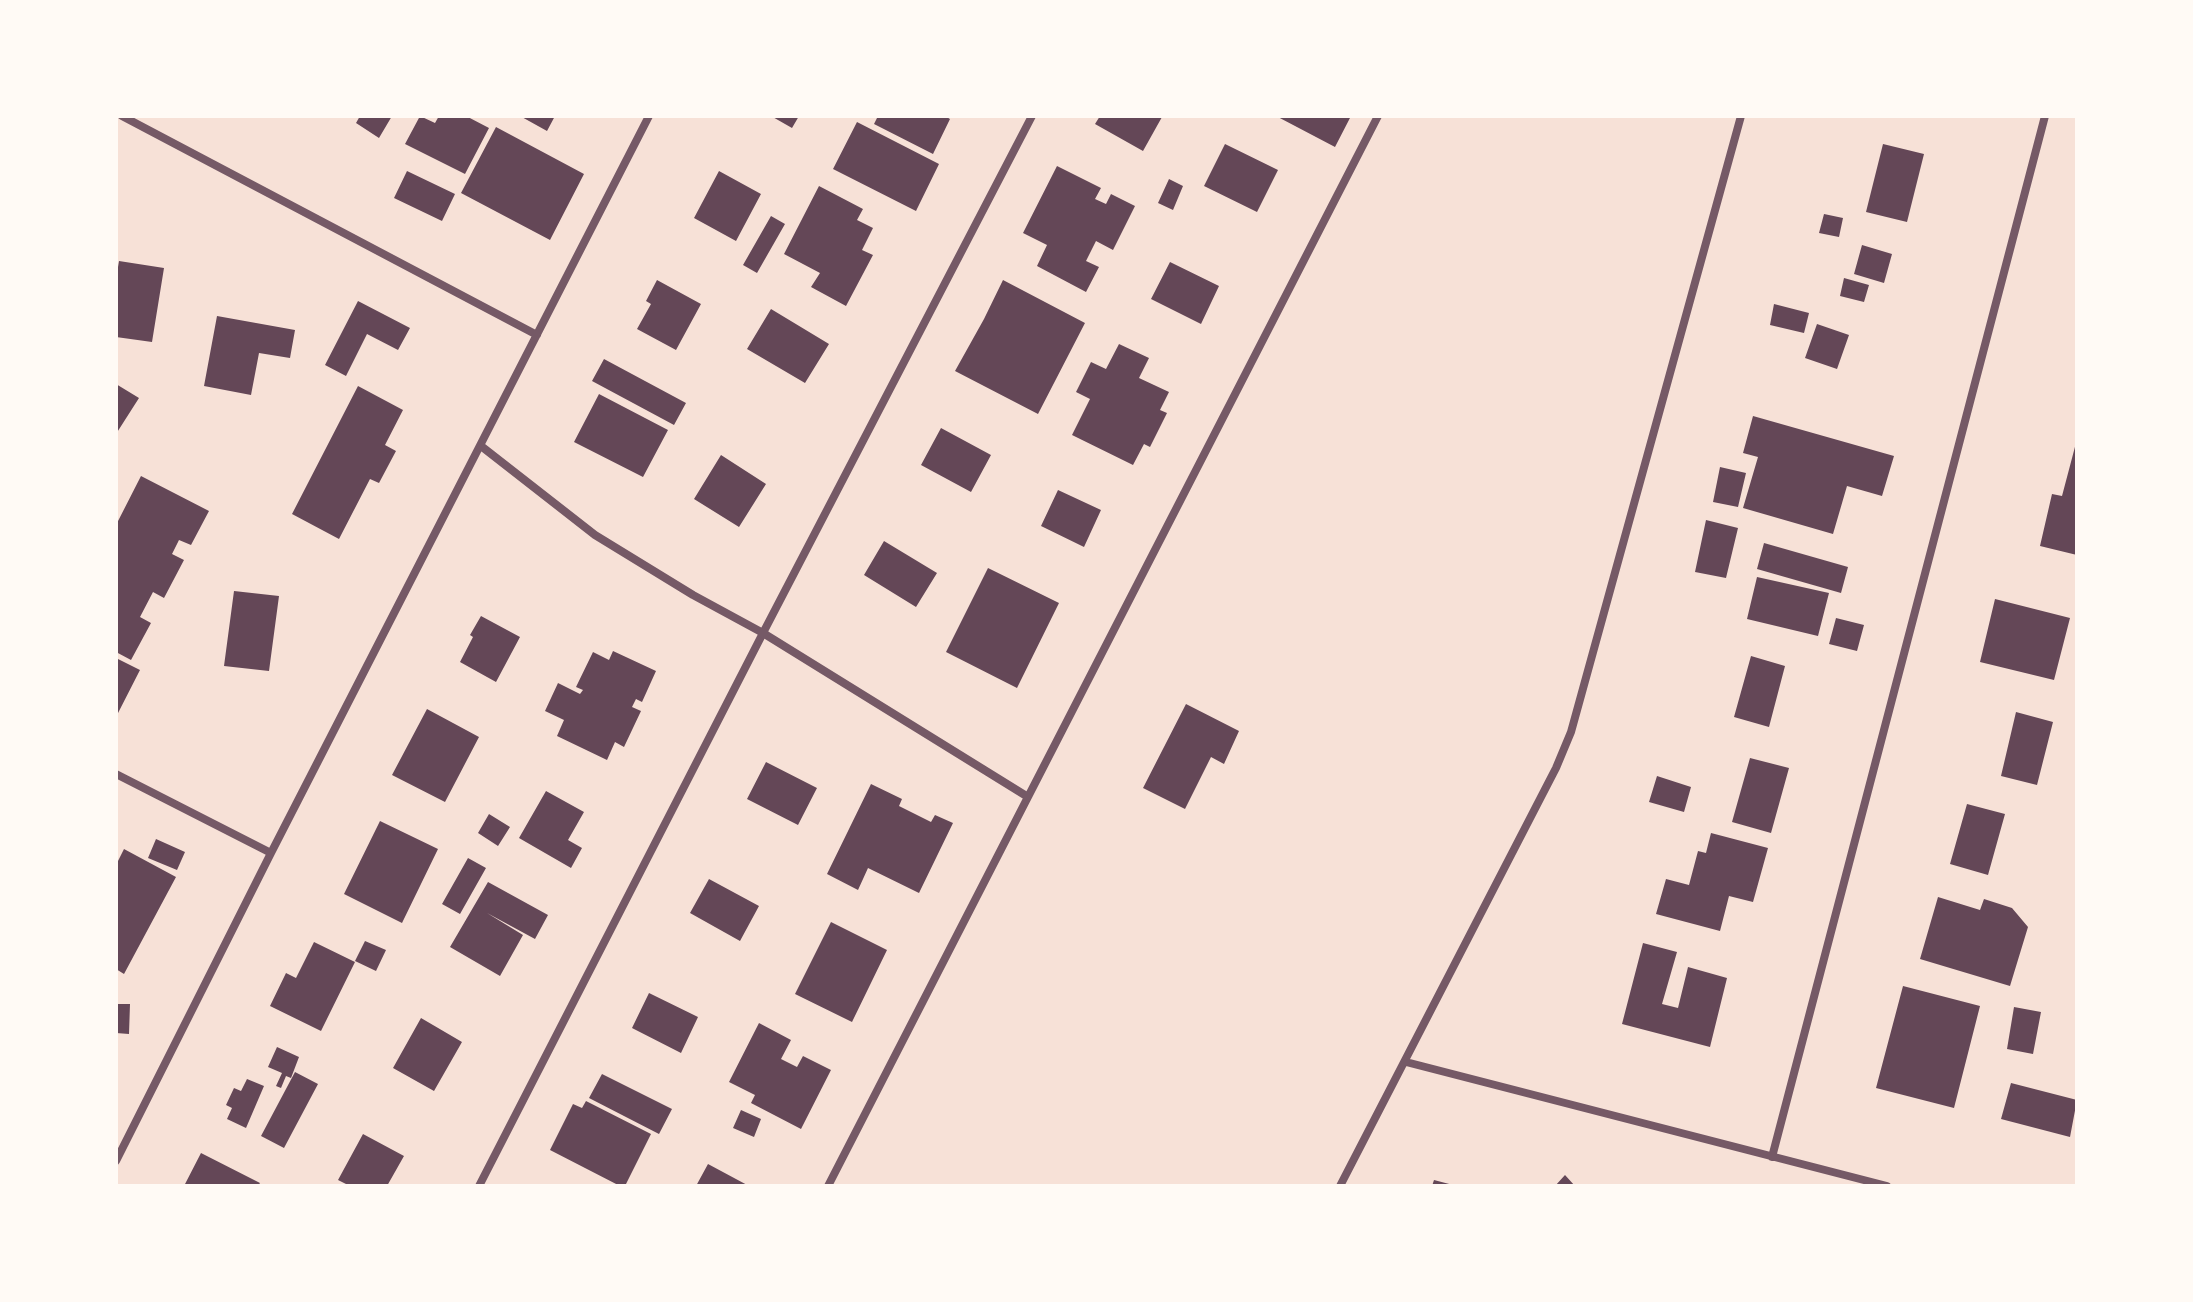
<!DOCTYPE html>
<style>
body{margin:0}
#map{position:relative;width:2193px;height:1302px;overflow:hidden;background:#f7e1d7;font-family:Manrope,sans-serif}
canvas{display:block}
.frame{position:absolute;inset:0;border:118px solid #fffaf5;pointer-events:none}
</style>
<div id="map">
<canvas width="2193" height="1302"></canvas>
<div class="frame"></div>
</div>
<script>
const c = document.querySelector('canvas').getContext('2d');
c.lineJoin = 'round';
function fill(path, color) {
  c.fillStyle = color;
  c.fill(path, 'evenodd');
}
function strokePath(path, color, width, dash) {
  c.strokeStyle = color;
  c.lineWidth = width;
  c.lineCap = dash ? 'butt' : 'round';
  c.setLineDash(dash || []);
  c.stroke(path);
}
fill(new Path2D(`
 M 360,116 L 392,116 L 379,138 L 356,123 Z
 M 420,116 L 435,123 L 439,116 L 466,116 L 489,128 L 465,174 L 405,144 Z
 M 520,116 L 555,116 L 547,131 Z
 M 771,116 L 799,116 L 792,128 Z
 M 878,116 L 945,116 L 950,119 L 933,154 L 874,124 Z
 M 1100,116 L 1160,116 L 1162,117 L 1143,151 L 1095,124 Z
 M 1276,116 L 1351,116 L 1335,147 Z
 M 857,122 L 939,164 L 916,211 L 833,169 Z
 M 496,127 L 584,174 L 550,240 L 461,193 Z
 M 1225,144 L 1278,170 L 1257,212 L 1204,186 Z
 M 1883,144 L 1924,154 L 1907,222 L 1866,212 Z
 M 1057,166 L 1101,188 L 1095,199 L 1106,204 L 1111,194 L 1135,206 L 1113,250 L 1096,241 L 1086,261 L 1099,267 L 1086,292 L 1037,266 L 1047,245 L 1023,233 Z
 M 407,171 L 455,194 L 442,221 L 394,198 Z
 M 719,171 L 761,194 L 736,241 L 694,218 Z
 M 1169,179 L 1183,186 L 1173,210 L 1158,203 Z
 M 819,186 L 863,209 L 857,220 L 873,228 L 862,250 L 873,255 L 846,306 L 811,287 L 820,273 L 784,254 Z
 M 1824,214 L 1843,218 L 1839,237 L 1819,233 Z
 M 771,216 L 785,224 L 757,273 L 743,265 Z
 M 1862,245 L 1892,254 L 1884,283 L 1854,274 Z
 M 119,261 L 164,268 L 152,342 L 116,337 L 116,279 Z
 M 1170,262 L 1219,286 L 1201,324 L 1151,299 Z
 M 1844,278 L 1869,285 L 1864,302 L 1840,296 Z
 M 657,280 L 701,304 L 676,350 L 637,329 L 651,304 L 646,301 Z
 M 1003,280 L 1085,323 L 1038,414 L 955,371 L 984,319 Z
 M 358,301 L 410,328 L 398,350 L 367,334 L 346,376 L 325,365 Z
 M 1774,304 L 1809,313 L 1804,333 L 1770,325 Z
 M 771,309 L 829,344 L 805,383 L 747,349 Z
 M 217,316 L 295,330 L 290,358 L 259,353 L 251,395 L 204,386 Z
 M 1817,324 L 1849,335 L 1837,369 L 1805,358 Z
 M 1119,344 L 1149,358 L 1139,378 L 1169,392 L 1160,410 L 1167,413 L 1150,447 L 1144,444 L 1133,465 L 1072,435 L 1090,399 L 1076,392 L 1091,362 L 1106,369 Z
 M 604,359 L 686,403 L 674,425 L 592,381 Z
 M 116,384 L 139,398 L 116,434 Z
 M 358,386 L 403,410 L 385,445 L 396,451 L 379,483 L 370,479 L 339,539 L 292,514 Z
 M 599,394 L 668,430 L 643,477 L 574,442 Z
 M 1753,416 L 1894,456 L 1882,496 L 1847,486 L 1833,534 L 1743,508 L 1758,457 L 1743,453 Z
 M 941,428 L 991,455 L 971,492 L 921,465 Z
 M 2076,443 L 2077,443 L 2077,555 L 2040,546 L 2052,494 L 2062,496 Z
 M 721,455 L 766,484 L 739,527 L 694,499 Z
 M 1720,467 L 1746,473 L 1738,507 L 1713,502 Z
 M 141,476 L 209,511 L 191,545 L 179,540 L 172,554 L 184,560 L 164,598 L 153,592 L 140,617 L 151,623 L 131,660 L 116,652 L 116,525 Z
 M 1058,490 L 1101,510 L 1084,547 L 1041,526 Z
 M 1706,520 L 1738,528 L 1726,578 L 1695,572 Z
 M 884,541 L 937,573 L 916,607 L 864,575 Z
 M 1764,543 L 1848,567 L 1841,593 L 1757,569 Z
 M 988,568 L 1059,603 L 1017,688 L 946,652 Z
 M 1757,577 L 1829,593 L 1818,636 L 1747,619 Z
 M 234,591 L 279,596 L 269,671 L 224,666 Z
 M 1995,599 L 2070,618 L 2054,680 L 1980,662 Z
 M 481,616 L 520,637 L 496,682 L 460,662 L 473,637 L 470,635 Z
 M 1836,618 L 1864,625 L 1857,651 L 1829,644 Z
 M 613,651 L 656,671 L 642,702 L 636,699 L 632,707 L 641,711 L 624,747 L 615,742 L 607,760 L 557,736 L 564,720 L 545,711 L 558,683 L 580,694 L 583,690 L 576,687 L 593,652 L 609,660 Z
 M 1751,656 L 1785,666 L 1769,727 L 1734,717 Z
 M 116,658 L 140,670 L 116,717 Z
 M 1186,704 L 1239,731 L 1224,764 L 1211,757 L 1185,809 L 1143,788 Z
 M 427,709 L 479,737 L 445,802 L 392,775 Z
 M 2016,712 L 2053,722 L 2037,785 L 2001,776 Z
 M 1750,758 L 1789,768 L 1771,833 L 1732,822 Z
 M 766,762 L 817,788 L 798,825 L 747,799 Z
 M 1657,776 L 1691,787 L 1684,812 L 1649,802 Z
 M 871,784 L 902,799 L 899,806 L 931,822 L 935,815 L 953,823 L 919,893 L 868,868 L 858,890 L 827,874 Z
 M 546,791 L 584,812 L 568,840 L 582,848 L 571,868 L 519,838 Z
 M 1967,804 L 2005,814 L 1988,875 L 1950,864 Z
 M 489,814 L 510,827 L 498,846 L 478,833 Z
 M 380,821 L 438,849 L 402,923 L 344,894 Z
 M 1711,833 L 1768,848 L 1753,902 L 1729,896 L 1720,931 L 1656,914 L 1666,879 L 1689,885 L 1698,851 L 1706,853 Z
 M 156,839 L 185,852 L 177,870 L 148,858 Z
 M 124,849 L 176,877 L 124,974 L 116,969 L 116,865 Z
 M 468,858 L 486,868 L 460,914 L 442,904 Z
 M 709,879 L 759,906 L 740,941 L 690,913 Z
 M 488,882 L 548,915 L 535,939 L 487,913 L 523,935 L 500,976 L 450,947 Z
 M 1938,897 L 1980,910 L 1984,899 L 2012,908 L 2028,927 L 2010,986 L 1920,959 Z
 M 831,922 L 887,950 L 852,1022 L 795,994 Z
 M 365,941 L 386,950 L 376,971 L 355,961 Z
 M 314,942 L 355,962 L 321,1031 L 270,1006 L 286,973 L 296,978 Z
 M 1643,943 L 1677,952 L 1662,1004 L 1678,1008 L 1688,967 L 1727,978 L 1710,1047 L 1622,1024 Z
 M 1903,986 L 1980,1006 L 1954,1108 L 1876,1088 Z
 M 649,993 L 698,1017 L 681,1053 L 632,1028 Z
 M 116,1004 L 130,1004 L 129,1034 L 116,1033 Z
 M 2014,1007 L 2041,1012 L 2033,1054 L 2007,1049 Z
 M 421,1018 L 462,1042 L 434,1091 L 393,1068 Z
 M 759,1023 L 791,1040 L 781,1059 L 797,1067 L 803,1056 L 831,1070 L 801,1129 L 751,1103 L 755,1095 L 729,1082 Z
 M 277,1047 L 299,1057 L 291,1078 L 286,1076 L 281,1088 L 276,1086 L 282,1073 L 268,1067 Z
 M 295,1072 L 318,1084 L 284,1148 L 261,1136 Z
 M 602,1074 L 672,1109 L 659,1134 L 589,1098 Z
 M 247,1079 L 264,1086 L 246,1128 L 227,1119 L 232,1108 L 226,1105 L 234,1088 L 241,1091 Z
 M 2011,1083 L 2077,1100 L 2070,1137 L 2001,1119 Z
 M 586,1101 L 651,1134 L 625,1186 L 620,1186 L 550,1150 L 573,1104 L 582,1108 Z
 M 741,1110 L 761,1119 L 754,1137 L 733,1128 Z
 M 363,1134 L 404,1156 L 387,1186 L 350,1186 L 338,1180 Z
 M 201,1153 L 260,1183 L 258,1186 L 184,1186 Z
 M 708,1164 L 749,1186 L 696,1186 Z
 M 1565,1175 L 1575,1186 L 1555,1186 Z
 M 1434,1180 L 1453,1185 L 1453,1186 L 1432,1186 Z`), '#644757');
strokePath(new Path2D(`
 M 122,116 L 537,335
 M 481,446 L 595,535 L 693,595 L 763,633 L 1028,797
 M 116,774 L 271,853
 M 1406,1062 L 1887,1186
 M 1772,1157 L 2045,116
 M 116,1161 L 271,853 L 649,116
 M 479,1186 L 763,633 L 1032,116
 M 828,1186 L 1378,116
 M 1340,1186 L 1556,768 L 1571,732 L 1741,116`), '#755966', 8);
</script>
